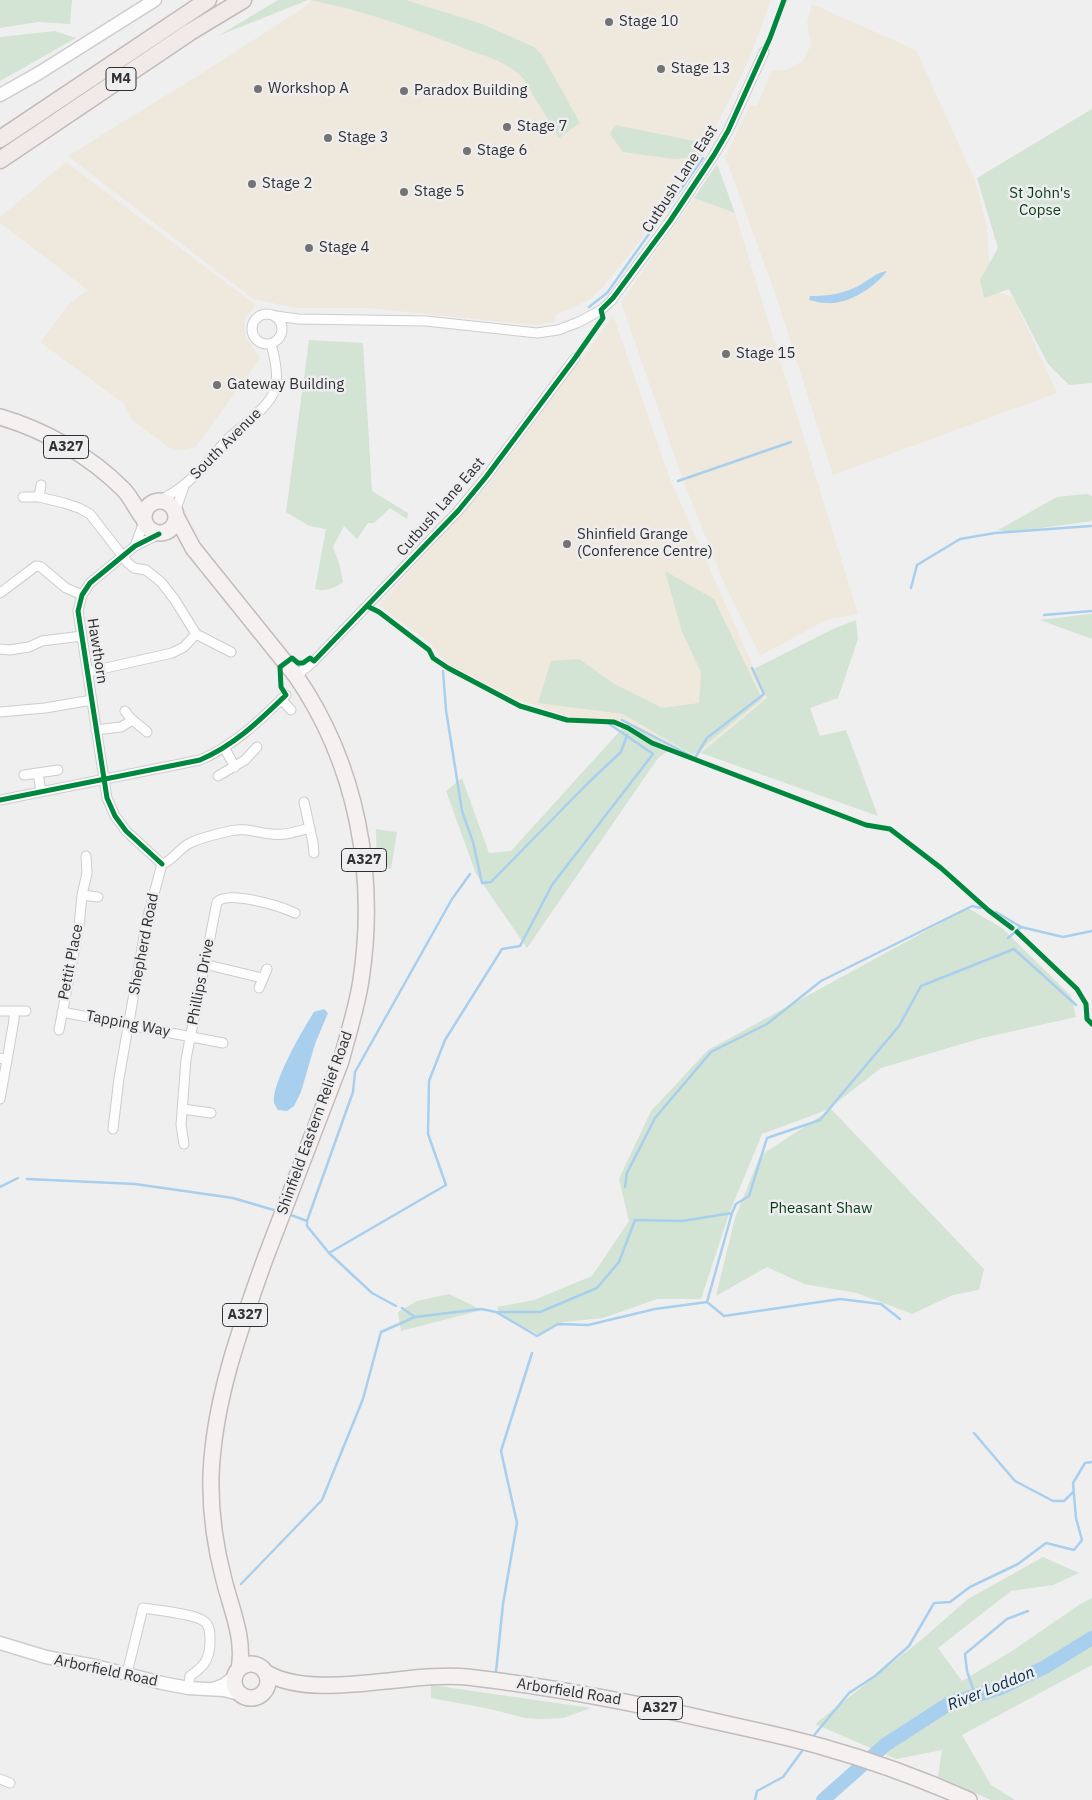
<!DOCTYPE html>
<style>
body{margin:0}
canvas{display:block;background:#efefef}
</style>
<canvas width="1092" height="1800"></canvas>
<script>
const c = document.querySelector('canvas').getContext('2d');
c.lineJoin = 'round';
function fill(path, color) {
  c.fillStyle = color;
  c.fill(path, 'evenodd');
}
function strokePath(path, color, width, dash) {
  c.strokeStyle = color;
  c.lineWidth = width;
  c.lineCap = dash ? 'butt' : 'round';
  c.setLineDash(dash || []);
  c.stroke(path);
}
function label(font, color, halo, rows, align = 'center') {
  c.font = font + ' "IBM Plex Sans",sans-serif';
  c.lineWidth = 5;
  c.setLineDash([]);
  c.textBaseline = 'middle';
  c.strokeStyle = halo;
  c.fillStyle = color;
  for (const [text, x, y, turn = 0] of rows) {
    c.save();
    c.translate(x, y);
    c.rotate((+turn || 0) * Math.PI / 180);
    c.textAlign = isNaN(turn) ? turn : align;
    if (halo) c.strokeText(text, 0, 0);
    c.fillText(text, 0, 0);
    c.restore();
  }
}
fill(new Path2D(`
 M 313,0 L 771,0 L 748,62 L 698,162 L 641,240 L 603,287 L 589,300 L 556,315 L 554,322 L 535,325 L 368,308 L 297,308 L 253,299 L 68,156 L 215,65 L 306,6 Z
 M 812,4 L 916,50 L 974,178 L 986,222 L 989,259 L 1001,293 L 1013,297 L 1057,393 L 833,475 L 776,296 L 725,156 L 750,105 L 757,106 L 772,70 L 786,70 L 803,61 L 811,45 L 807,23 Z
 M 66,162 L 256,305 L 244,320 L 246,338 L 260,358 L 196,447 L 174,451 L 131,419 L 124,404 L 40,342 L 69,304 L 88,290 L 0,223 L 0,217 Z
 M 694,198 L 735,213 L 858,614 L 826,620 L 760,656 L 724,583 L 681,475 L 621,302 Z
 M 613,315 L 670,479 L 767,698 L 701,753 L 671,749 L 628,722 L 567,716 L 514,698 L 446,663 L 430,643 L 379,605 L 490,483 Z`), '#efe8dd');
fill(new Path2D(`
 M 0,0 L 72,0 L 70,24 L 38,22 L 0,28 Z
 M 278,0 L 308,0 L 218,36 Z
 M 310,0 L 406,0 L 482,24 L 534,47 L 542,55 L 580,123 L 559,138 L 523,78 C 508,62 485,56 466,49 C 415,29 363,10 310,0 Z
 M 55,31 L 76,38 L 0,81 L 0,37 Z
 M 1092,109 L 1092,383 L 1069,385 L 1048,364 L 1009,289 L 984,298 L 980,280 L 998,248 L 977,178 Z
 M 615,125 L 694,141 L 709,146 L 702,156 L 674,159 L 623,152 L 610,134 Z
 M 717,164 L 735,213 L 694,198 Z
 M 309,340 L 363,343 L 372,491 L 408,513 L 407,519 L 390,508 L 374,523 L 368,523 L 357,539 L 344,526 L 333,547 L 340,566 L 343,582 C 335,588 325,592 315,589 L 326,529 L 309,526 L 286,512 Z
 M 1087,494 L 1092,496 L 1092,521 L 1012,532 L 998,530 L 1057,497 Z
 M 665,571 L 714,599 L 762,699 L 693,755 L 623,714 L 538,703 L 551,661 L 579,659 L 616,685 L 662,708 L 699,703 L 701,672 L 682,632 Z
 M 1092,614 L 1092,639 L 1040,620 L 1090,614 Z
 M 856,620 L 858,639 L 838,698 L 810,708 L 820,736 L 846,730 L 878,816 L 701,753 L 767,698 L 754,669 L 833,629 Z
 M 628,722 L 671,749 L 658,758 L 527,948 L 476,874 L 446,791 L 462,778 L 489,853 L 511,851 Z
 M 376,829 L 397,832 L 391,869 L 377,865 Z
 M 968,908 L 1002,928 L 1071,996 L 1076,1017 L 982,1038 L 881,1068 L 827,1110 L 762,1134 L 729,1214 L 701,1299 L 657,1299 L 603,1318 L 564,1322 L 538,1334 L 501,1316 L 497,1307 L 534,1300 L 592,1276 L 629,1221 L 619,1179 L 651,1111 L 708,1050 Z
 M 831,1109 L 984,1269 L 979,1290 L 953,1295 L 912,1314 L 857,1293 L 804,1284 L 767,1267 L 716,1296 L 735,1218 L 760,1156 Z
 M 449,1294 L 482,1310 L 401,1331 L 398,1312 L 417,1301 Z
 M 1043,1557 L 1079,1573 L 1053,1585 L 1011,1591 L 938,1648 L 962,1681 L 1012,1651 L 1079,1605 L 1092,1598 L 1092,1665 L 962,1735 L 991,1785 L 1015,1800 L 991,1800 L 938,1777 L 942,1750 L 896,1759 L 815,1724 L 920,1641 L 968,1599 Z
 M 431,1685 L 591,1708 L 563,1718 L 539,1719 L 525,1718 L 490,1709 L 431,1698 Z`), '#d3e3d4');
fill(new Path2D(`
 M 887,271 C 874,288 848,305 825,303 C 820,303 815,301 809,300 L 810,296 C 827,296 844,294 860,285 C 869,280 877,272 887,271 Z
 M 324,1009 L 328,1013 L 315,1044 L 301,1092 L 294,1106 L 287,1111 L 278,1110 C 277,1108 275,1105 274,1103 C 271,1084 303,1029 314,1012 Z`), '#a9cfee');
strokePath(new Path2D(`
 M 589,307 L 607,293 L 703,158
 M 678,481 L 791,442
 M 911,588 L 917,565 L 960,539 L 995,533 L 1091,526
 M 1044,615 L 1092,611
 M 443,671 L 446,710 L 462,811 L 473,842 L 482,883 L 491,882 L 588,783 L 621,752 L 627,735
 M 622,720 L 695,758 L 707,738 L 764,694 L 752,668
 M 996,912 L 1021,927 L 1063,937 L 1092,931
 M 1008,938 L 1021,927
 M 27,1179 L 135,1184 L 233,1198 L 277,1211
 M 0,1187 L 18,1178
 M 625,1187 L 627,1173 L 655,1118 L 711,1052 L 767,1024 L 821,981 L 972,906 L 981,908
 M 291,1215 L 307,1221 L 307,1226 L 329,1253
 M 307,1221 L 353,1092 L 355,1072 L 452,899 L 470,874
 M 707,1302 L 732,1213 L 736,1204 L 749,1196 L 767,1138 L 820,1120 L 899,1026 L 921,986 L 1014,949 L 1076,1005
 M 396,1306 L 372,1293 L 329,1253 L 446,1185 L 428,1134 L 429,1081 L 445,1040 L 502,949 L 520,946 L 552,885 L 653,754 L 608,723
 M 402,1308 L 415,1317
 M 498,1312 L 540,1312 L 597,1288 L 619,1262 L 635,1220 L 682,1221 L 732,1213
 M 974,1433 L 1015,1481 L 1053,1501 L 1064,1501 L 1073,1492
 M 241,1584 L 322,1500 L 363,1399 L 381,1332 L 415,1317 L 481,1309 L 496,1312 L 537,1336 L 558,1324 L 588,1325 L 655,1309 L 707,1302 L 724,1316 L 840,1299 L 881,1304 L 900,1319
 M 496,1672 L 503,1604 L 517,1523 L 501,1451 L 532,1353
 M 975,1695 L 967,1671 L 965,1654 L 1007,1619 L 1028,1611
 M 811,1739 L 849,1693 L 875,1676 L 909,1646 L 934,1603 L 950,1602 L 970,1587 L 1018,1564 L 1046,1543 L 1074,1550 L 1082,1540 L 1076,1518 L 1073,1483 L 1085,1463 L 1092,1462
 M 755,1800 L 757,1791 L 783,1777 L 805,1747`), '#a9cfee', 2.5);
strokePath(new Path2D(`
 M 823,1800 L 885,1745 L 950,1703 L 1001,1688 L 1045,1667 L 1092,1638`), '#a9cfee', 14);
const minor = new Path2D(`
 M252 329a15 15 0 1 1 30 0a15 15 0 1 1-30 0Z
 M 276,316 L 298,319 L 426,321 L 537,333 L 558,330 L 579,322 L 601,310 L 611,301 L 670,221 L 714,155 L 728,131 L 764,52
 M 23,497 L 39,497 L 64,503 L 79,508 L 90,514 L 128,563 L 134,568 L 146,570 L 161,582 L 175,600 L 196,634 L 231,652
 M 39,497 L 41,485
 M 160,501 C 168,495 178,491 185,484 C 200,472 212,456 225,442 C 239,427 269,409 275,389 C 279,375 275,358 271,344
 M 175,512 L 184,486
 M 159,534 L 135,546 L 90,583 L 82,595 L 78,611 L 107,798 L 115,816 L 126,831 L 162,864
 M 135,546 L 144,522
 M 0,593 L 36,566 L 41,567 L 66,588 L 82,595
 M 0,649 L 9,650 L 29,647 L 42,641 L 82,636
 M 88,672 L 172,653 L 184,647 L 196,634
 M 296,676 L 314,661 L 458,511 L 486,477 L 575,358
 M 281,699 L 291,710
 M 125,711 C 131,721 139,724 147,732
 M 0,712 L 45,708 L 92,700
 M 96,730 L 121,727 L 131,721
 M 225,749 L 235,767
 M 38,773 L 41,792
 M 24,775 L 58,770
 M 218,776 L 245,760 L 257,747
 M 0,800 L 200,760 C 235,745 259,721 286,695
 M 304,802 L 313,843 L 314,853
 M 162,864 C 173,861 179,848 190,843 C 202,837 217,834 230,831 C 246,827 257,833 272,834 C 285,836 298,831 310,828
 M 82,895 L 98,897
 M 204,964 L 262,978
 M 259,988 L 267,969
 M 0,1011 L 26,1011
 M 62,1012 L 223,1043
 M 59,1030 L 79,926 L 82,895 L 87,873 L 86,856
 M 0,1058 L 7,1060 L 14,1020 L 14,1011
 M 0,1099 L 7,1060
 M 183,1109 L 211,1113
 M 113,1129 L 119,1078 L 147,920 L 162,864
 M 184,1144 L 181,1125 L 186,1059 L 217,902 C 228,890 280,906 295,913
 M 127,1673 L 143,1608 C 156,1610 197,1614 205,1622 C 211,1627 210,1637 210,1644 C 209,1661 203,1667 190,1676 L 188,1688
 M 0,1779 L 10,1783`);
const secondary = new Path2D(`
 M 0,95 L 39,73 L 155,0
 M 0,1643 L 46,1657 L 95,1666 L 162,1683 L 188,1688 L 224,1690 L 239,1694
 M 213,1689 L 224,1685 L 234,1677`);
const primary = new Path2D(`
 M 0,417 C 45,430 90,456 123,489 C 131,497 136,509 143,518
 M144 517a16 16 0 1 1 32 0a16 16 0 1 1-32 0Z
 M 176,516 L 193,548 L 296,676 C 357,765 377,874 361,980 C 357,1007 348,1034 341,1061 C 316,1127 290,1193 265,1259 C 240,1329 214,1400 211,1475 C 210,1510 215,1546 224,1580 C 231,1609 245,1638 239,1669
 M234 1681a17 17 0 1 1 34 0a17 17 0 1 1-34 0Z
 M 265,1672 C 313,1702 409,1671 467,1677 C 555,1687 641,1704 727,1724 C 759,1731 792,1738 823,1747 C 873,1761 922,1779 969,1800`);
const motorway = new Path2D(`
 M 0,139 L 208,0
 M 0,160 L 190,32 L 243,0`);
strokePath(minor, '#cdcdcd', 11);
strokePath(secondary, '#cdcdcd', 15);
strokePath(primary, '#c4bbbb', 18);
strokePath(motorway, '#c4bbbb', 19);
strokePath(minor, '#fdfdfd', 9);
strokePath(secondary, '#fdfdfd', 12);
strokePath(primary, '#f6f1f1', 15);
strokePath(motorway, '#f2e9e9', 16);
strokePath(new Path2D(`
 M 159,534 L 135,546 L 90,583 L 82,595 L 78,611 L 107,798 L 115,816 L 126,831 L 162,864
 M 367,606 L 379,612 L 429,650 L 433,658 L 448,668 L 520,706 L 567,720 L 614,722 L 628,728 L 652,743 L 866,825 L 890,829 L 941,868 L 988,910 L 1012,928
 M 0,800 L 200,760 C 235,745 259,721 286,695 L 281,687 L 280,667 L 292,658 L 298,663 L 303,663 L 310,658 L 314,661 L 458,511 L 486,477 L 575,358 L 603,318 L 601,310 L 613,298 L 670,221 L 714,155 L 728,131 L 770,38 L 784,0
 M 1017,932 L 1077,989 L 1086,1004 L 1087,1019 L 1092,1024`), '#00873e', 5);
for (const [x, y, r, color] of [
 [609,22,5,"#737374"],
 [661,69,5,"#737374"],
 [258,89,5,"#737374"],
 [404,91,5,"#737374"],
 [507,127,5,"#737374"],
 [328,138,5,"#737374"],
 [467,151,5,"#737374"],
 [252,184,5,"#737374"],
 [404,192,5,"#737374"],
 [309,248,5,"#737374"],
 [726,354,5,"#737374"],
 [217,385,5,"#737374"],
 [567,544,5,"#737374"]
]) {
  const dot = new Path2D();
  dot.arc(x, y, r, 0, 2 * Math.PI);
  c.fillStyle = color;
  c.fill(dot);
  strokePath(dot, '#eeeef0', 2);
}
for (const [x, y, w] of [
 [121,79,30],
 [66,447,45],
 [364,860,45],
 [245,1315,45],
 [660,1708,45]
]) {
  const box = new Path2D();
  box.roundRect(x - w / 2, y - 11.5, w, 23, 4);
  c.fillStyle = '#eeeef0';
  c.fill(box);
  strokePath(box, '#303031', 1);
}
label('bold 14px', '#303031', null, [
 ["M4",121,79],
 ["A327",66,447],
 ["A327",364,860],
 ["A327",245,1315],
 ["A327",660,1708]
]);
label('15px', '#303031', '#eeeef0', [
 ["Stage 10",619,22],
 ["Stage 13",671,69],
 ["Workshop A",268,89],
 ["Paradox Building",414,91],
 ["Stage 7",517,127],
 ["Stage 3",338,138],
 ["Stage 6",477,151],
 ["Stage 2",262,184],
 ["Stage 5",414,192],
 ["Stage 4",319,248],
 ["Stage 15",736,354],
 ["Gateway Building",227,385],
 ["Shinfield Grange",577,535],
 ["(Conference Centre)",577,552]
], 'left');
label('15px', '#303031', '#eeeef0', [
 ["Cutbush Lane East",680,179,-57],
 ["South Avenue",226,444,-45],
 ["Cutbush Lane East",441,507,-49],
 ["Hawthorn",97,651,81],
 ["Shepherd Road",144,944,-79],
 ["Pettit Place",71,962,-79],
 ["Phillips Drive",201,982,-79],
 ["Tapping Way",128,1024,11],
 ["Shinfield Eastern Relief Road",315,1123,-70],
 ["Arborfield Road",106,1671,12],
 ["Arborfield Road",569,1692,9]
]);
label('15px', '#043d11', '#eeeef0', [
 ["St John's",1040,194],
 ["Copse",1040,211],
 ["Pheasant Shaw",821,1209]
]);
label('italic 16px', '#002c48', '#eeeef0', [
 ["River Loddon",991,1689,-22]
]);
</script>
